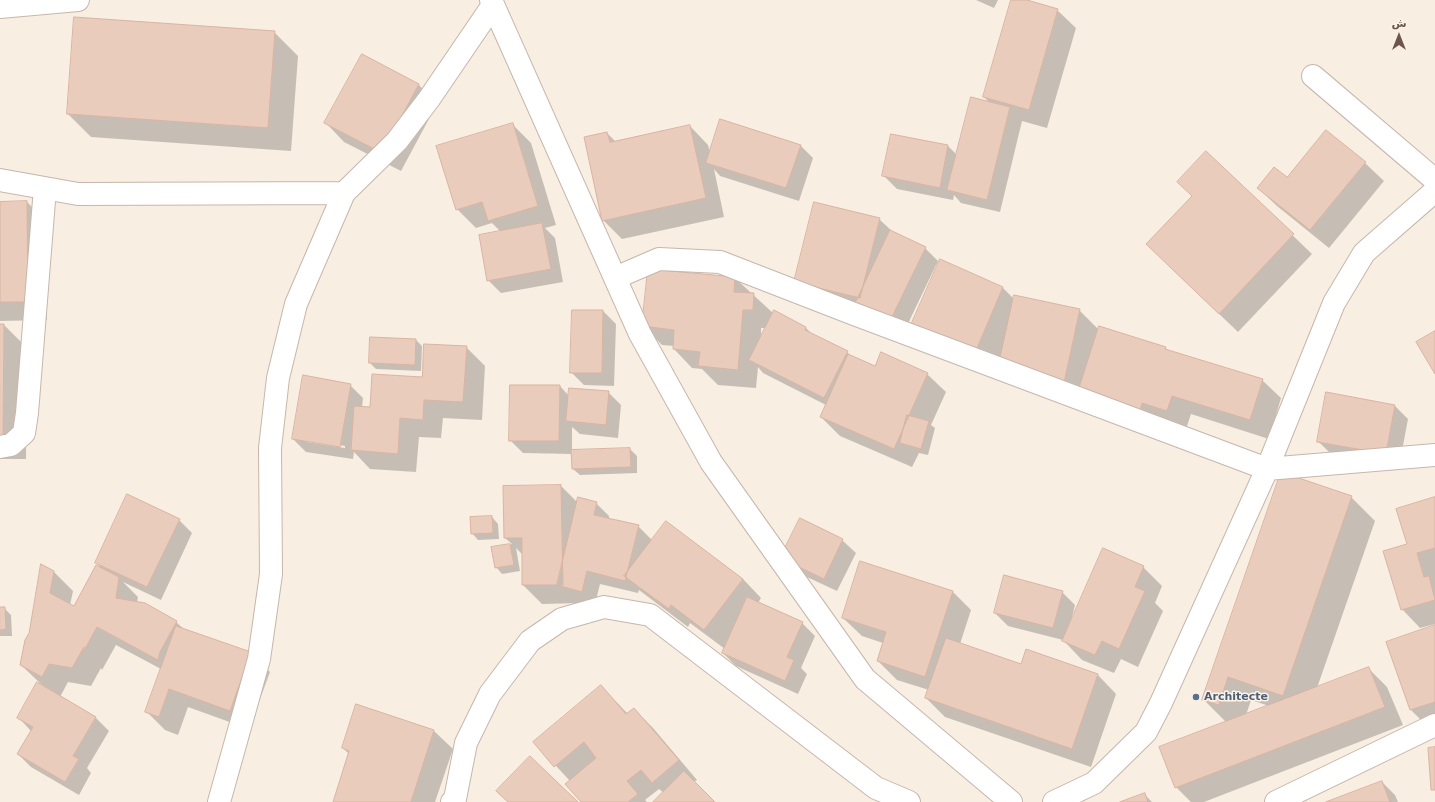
<!DOCTYPE html>
<meta charset="utf-8">
<style>
body{margin:0}
#map{position:relative;width:1435px;height:802px;overflow:hidden;background:#f8eee2;font-family:"DejaVu Sans","Noto Naskh Arabic",sans-serif}
canvas{display:block}
.north{position:absolute;left:1379px;top:16px;width:40px;height:40px;-webkit-text-stroke:3px #fcf3e7;paint-order:stroke;rotate:0deg;font-size:11px;font-weight:700;line-height:16px;text-align:center;color:#6c564c}
.north::after{content:'';display:block;margin:auto;width:14px;height:18px;background:#6c564c;clip-path:polygon(50% 0,100% 100%,50% 72%,0 100%)}
</style>
<div id="map">
<canvas width="1435" height="802"></canvas>
<div class="north">ش</div>
</div>
<script>
const c = document.querySelector('canvas').getContext('2d');
c.lineJoin = 'round';
function fill(path, color) {
  c.fillStyle = color;
  c.fill(path, 'evenodd');
}
function strokePath(path, color, width, dash) {
  c.strokeStyle = color;
  c.lineWidth = width;
  c.lineCap = dash ? 'butt' : 'round';
  c.setLineDash(dash || []);
  c.stroke(path);
}
function label(font, color, halo, rows, align = 'center') {
  c.font = font + ' "DejaVu Sans",sans-serif';
  c.lineWidth = 3;
  c.setLineDash([]);
  c.textBaseline = 'middle';
  c.strokeStyle = halo;
  c.fillStyle = color;
  for (const [text, x, y, turn = 0] of rows) {
    c.save();
    c.translate(x, y);
    c.rotate((+turn || 0) * Math.PI / 180);
    c.textAlign = isNaN(turn) ? turn : align;
    if (halo) c.strokeText(text, 0, 0);
    c.fillText(text, 0, 0);
    c.restore();
  }
}
fill(new Path2D(`
 M 976,0 L 998,0 L 994,8 Z
 M 1012,0 L 1023,0 L 1057,10 L 1076,28 L 1047,128 L 1022,121 L 1000,212 L 961,203 L 954,195 L 953,200 L 897,189 L 884,176 L 948,146 L 957,155 L 990,103 L 984,97 Z
 M 274,32 L 298,56 L 291,151 L 91,137 L 68,114 Z
 M 362,55 L 419,85 L 437,104 L 401,171 L 344,142 L 326,123 Z
 M 512,124 L 531,143 L 556,225 L 545,228 L 555,238 L 563,282 L 501,293 L 488,280 L 501,232 L 492,223 L 476,228 L 457,209 Z
 M 690,126 L 708,145 L 710,153 L 800,145 L 813,158 L 799,201 L 720,176 L 714,169 L 724,217 L 622,239 L 603,220 L 607,133 L 616,142 Z
 M 1206,152 L 1312,254 L 1238,332 L 1166,263 L 1193,196 Z
 M 1365,163 L 1384,181 L 1329,248 L 1277,206 L 1258,188 Z
 M 27,202 L 46,221 L 47,320 L 0,321 L 0,203 Z
 M 879,219 L 893,232 L 925,248 L 938,261 L 903,334 L 795,282 Z
 M 941,261 L 1003,288 L 1014,299 L 1079,310 L 1099,330 L 1165,348 L 1168,350 L 1262,380 L 1281,398 L 1269,439 L 1191,414 L 1186,429 L 1097,413 L 1001,355 L 993,371 L 931,343 Z
 M 735,278 L 774,314 L 806,328 L 813,335 L 847,352 L 851,356 L 875,367 L 927,374 L 946,392 L 931,425 L 935,428 L 928,455 L 919,453 L 912,467 L 840,436 L 821,417 L 826,405 L 763,373 L 758,367 L 756,388 L 718,385 L 702,369 L 692,368 L 674,349 L 674,346 L 662,345 L 643,326 ZM 761,328 L 766,328 L 761,339 Z
 M 603,311 L 616,324 L 614,386 L 584,385 L 571,372 Z
 M 0,325 L 4,325 L 27,348 L 26,459 L 0,459 Z
 M 416,340 L 422,346 L 421,371 L 376,369 L 370,363 Z
 M 466,347 L 485,366 L 482,420 L 443,418 L 441,438 L 419,437 L 416,472 L 370,469 L 354,452 L 353,459 L 306,452 L 293,439 L 350,385 L 363,398 L 362,407 L 371,408 L 423,378 ZM 307,440 L 345,446 L 345,448 L 307,442 Z
 M 560,386 L 569,396 L 608,392 L 621,405 L 618,438 L 580,434 L 572,427 L 572,451 L 630,449 L 637,456 L 637,473 L 580,475 L 573,469 L 572,454 L 523,453 L 510,440 Z
 M 1395,406 L 1408,419 L 1399,467 L 1331,454 L 1318,441 Z
 M 561,486 L 578,503 L 596,503 L 609,516 L 609,519 L 638,526 L 652,540 L 666,522 L 743,579 L 761,598 L 758,603 L 802,623 L 815,636 L 801,668 L 807,674 L 798,694 L 736,666 L 723,653 L 725,649 L 690,623 L 688,627 L 639,590 L 638,593 L 600,584 L 595,604 L 581,601 L 581,603 L 542,604 L 523,585 L 523,555 L 516,548 L 520,571 L 502,574 L 496,567 L 493,548 L 512,544 L 505,538 Z
 M 1351,497 L 1375,521 L 1317,688 L 1368,668 L 1387,687 L 1403,725 L 1204,802 L 1191,802 L 1176,787 L 1226,722 L 1203,699 ZM 1251,700 L 1269,706 L 1246,715 Z
 M 1435,498 L 1435,624 L 1420,628 L 1402,609 L 1408,545 Z
 M 492,517 L 498,524 L 499,539 L 478,540 L 472,533 Z
 M 179,520 L 192,533 L 161,600 L 123,582 L 138,597 L 137,602 L 176,622 L 185,630 L 251,653 L 270,672 L 249,729 L 188,707 L 178,735 L 165,730 L 146,711 L 161,669 L 116,645 L 102,670 L 101,668 L 91,686 L 68,682 L 60,697 L 96,718 L 109,731 L 87,768 L 91,773 L 79,795 L 31,767 L 18,754 L 31,731 L 18,717 L 42,685 L 21,665 L 30,633 L 54,572 L 73,591 L 70,605 L 75,607 L 101,568 L 96,562 Z
 M 842,540 L 856,553 L 837,591 L 794,571 L 781,558 Z
 M 1143,567 L 1162,586 L 1155,603 L 1163,611 L 1138,667 L 1121,659 L 1114,673 L 1082,660 L 1063,640 L 1008,626 L 995,613 L 1062,592 L 1075,605 L 1071,621 L 1072,621 Z
 M 952,591 L 971,610 L 960,644 L 1021,665 L 1027,650 L 1098,675 L 1116,694 L 1091,767 L 945,717 L 926,698 L 929,690 L 897,680 L 878,661 L 883,643 L 862,636 L 843,618 Z
 M 0,608 L 4,608 L 11,615 L 12,636 L 0,636 Z
 M 1435,626 L 1435,733 L 1434,733 L 1411,710 L 1387,643 Z
 M 601,686 L 628,714 L 634,709 L 653,728 L 697,780 L 694,782 L 713,802 L 654,802 L 664,793 L 659,789 L 645,800 L 647,802 L 582,802 L 570,781 L 534,742 Z
 M 434,731 L 453,749 L 435,802 L 334,802 L 349,754 L 343,748 Z
 M 1382,782 L 1395,795 L 1398,802 L 1328,802 Z
 M 1144,794 L 1152,802 L 1123,802 Z`), '#0003');
const building = new Path2D(`
 M 1011,0 L 1027,0 L 1058,9 L 1029,110 L 983,97 Z
 M 74,17 L 275,31 L 268,128 L 67,114 Z
 M 362,54 L 419,84 L 382,153 L 324,123 Z
 M 971,97 L 1010,107 L 987,200 L 947,190 Z
 M 720,119 L 801,145 L 786,188 L 706,163 Z
 M 513,123 L 538,206 L 488,221 L 482,202 L 456,210 L 436,146 Z
 M 690,125 L 706,198 L 602,221 L 584,137 L 607,132 L 610,142 Z
 M 1326,130 L 1366,162 L 1310,230 L 1257,188 L 1274,167 L 1287,177 Z
 M 891,134 L 948,145 L 940,188 L 882,176 Z
 M 1206,151 L 1294,234 L 1219,314 L 1146,244 L 1192,196 L 1177,182 Z
 M 27,201 L 28,302 L 0,302 L 0,202 Z
 M 814,202 L 880,218 L 860,298 L 794,282 Z
 M 542,223 L 551,269 L 487,281 L 479,235 Z
 M 890,230 L 926,247 L 890,321 L 855,304 Z
 M 940,259 L 1003,287 L 975,353 L 911,325 Z
 M 648,269 L 735,277 L 734,292 L 754,293 L 753,310 L 743,310 L 738,370 L 698,366 L 700,352 L 673,349 L 674,330 L 642,326 Z
 M 1014,295 L 1080,309 L 1064,383 L 998,368 Z
 M 572,310 L 603,310 L 602,373 L 570,373 Z
 M 774,310 L 806,327 L 805,330 L 848,351 L 824,398 L 749,360 Z
 M 0,324 L 4,324 L 3,436 L 0,436 Z
 M 1099,326 L 1166,347 L 1165,349 L 1263,379 L 1250,420 L 1172,396 L 1167,411 L 1142,403 L 1139,414 L 1077,395 Z
 M 1435,331 L 1435,374 L 1416,342 Z
 M 370,337 L 416,339 L 415,365 L 369,363 Z
 M 424,344 L 467,346 L 463,402 L 424,400 L 423,420 L 400,418 L 398,454 L 351,450 L 354,406 L 370,407 L 372,374 L 422,377 Z
 M 881,352 L 928,373 L 894,449 L 820,417 L 848,354 L 875,366 Z
 M 303,375 L 351,384 L 340,447 L 292,439 Z
 M 510,385 L 560,385 L 559,441 L 509,441 Z
 M 569,388 L 609,391 L 606,425 L 566,421 Z
 M 1326,392 L 1395,405 L 1386,454 L 1317,442 Z
 M 907,415 L 929,421 L 921,449 L 900,443 Z
 M 630,448 L 631,467 L 572,469 L 571,450 Z
 M 1281,472 L 1352,496 L 1283,696 L 1228,677 L 1219,705 L 1202,700 Z
 M 561,485 L 563,585 L 522,585 L 522,538 L 504,538 L 503,486 Z
 M 127,494 L 180,519 L 147,587 L 95,563 Z
 M 578,497 L 597,502 L 594,515 L 639,525 L 625,581 L 587,571 L 582,592 L 557,585 Z
 M 1435,497 L 1435,548 L 1417,553 L 1424,577 L 1429,576 L 1435,600 L 1401,610 L 1383,551 L 1407,544 L 1396,509 Z
 M 492,516 L 493,533 L 471,534 L 470,517 Z
 M 800,518 L 843,539 L 824,579 L 780,558 Z
 M 666,521 L 743,579 L 704,630 L 671,605 L 669,609 L 624,576 Z
 M 510,544 L 514,565 L 495,568 L 491,547 Z
 M 1103,548 L 1144,566 L 1135,587 L 1145,591 L 1119,649 L 1102,641 L 1095,655 L 1062,641 Z
 M 860,561 L 953,591 L 925,677 L 877,661 L 886,632 L 842,618 Z
 M 41,564 L 54,571 L 50,593 L 74,606 L 96,565 L 119,577 L 116,598 L 145,603 L 177,621 L 160,652 L 158,660 L 97,627 L 82,654 L 84,647 L 72,668 L 49,664 L 42,677 L 20,665 L 25,640 L 29,633 Z
 M 1004,575 L 1063,591 L 1053,628 L 994,613 Z
 M 747,597 L 803,622 L 787,657 L 794,660 L 785,681 L 722,653 Z
 M 0,607 L 5,607 L 6,629 L 0,630 Z
 M 1435,625 L 1435,702 L 1410,710 L 1386,642 Z
 M 176,626 L 251,652 L 230,711 L 169,689 L 159,717 L 145,712 Z
 M 946,638 L 1021,664 L 1026,649 L 1098,674 L 1072,749 L 925,698 Z
 M 1369,667 L 1385,707 L 1175,788 L 1159,747 Z
 M 37,682 L 96,717 L 73,756 L 79,759 L 65,782 L 17,754 L 33,727 L 17,718 Z
 M 601,685 L 626,714 L 634,708 L 679,760 L 652,783 L 641,770 L 627,781 L 638,794 L 628,802 L 581,802 L 565,784 L 596,758 L 584,742 L 554,767 L 533,742 Z
 M 356,704 L 434,730 L 411,802 L 333,802 L 349,751 L 342,748 Z
 M 1435,747 L 1435,790 L 1431,790 L 1428,748 Z
 M 530,756 L 578,802 L 508,802 L 496,791 Z
 M 684,771 L 715,802 L 653,802 Z
 M 1382,781 L 1390,802 L 1326,802 Z
 M 1145,793 L 1148,802 L 1120,802 Z`);
fill(building, '#eaccbd');
strokePath(building, '#dab3a0', 1);
const minor = new Path2D(`
 M 491,0 L 640,334 L 711,462 L 865,679 L 1011,802
 M 0,7 L 78,0
 M 1313,76 L 1435,180
 M 0,180 L 78,194 L 344,193
 M 615,278 L 659,259 L 720,262 L 854,314 L 1267,469 L 1435,455
 M 0,447 L 11,445 L 24,433 L 27,413 L 45,188
 M 219,802 L 259,659 L 271,574 L 270,448 L 278,378 L 296,304 L 344,193 L 397,141 L 429,99 L 493,5
 M 452,802 L 455,799 L 466,743 L 490,694 L 530,641 L 562,619 L 604,607 L 650,615 L 876,788 L 909,802
 M 1054,802 L 1094,783 L 1146,732 L 1161,703 L 1267,469 L 1334,303 L 1364,253 L 1435,191
 M 1276,802 L 1435,725`);
strokePath(minor, '#c7b6ab', 24);
strokePath(minor, '#fff', 22);
for (const [x, y, r, color] of [
 [1196,697,4,"#5c6f8a"]
]) {
  const dot = new Path2D();
  dot.arc(x, y, r, 0, 2 * Math.PI);
  c.fillStyle = color;
  c.fill(dot);
  strokePath(dot, '#fcf3e7', 1.5);
}
label('bold 11px', '#4e5e75', '#fcf3e7', [
 ["Architecte",1204,697]
], 'left');
</script>
